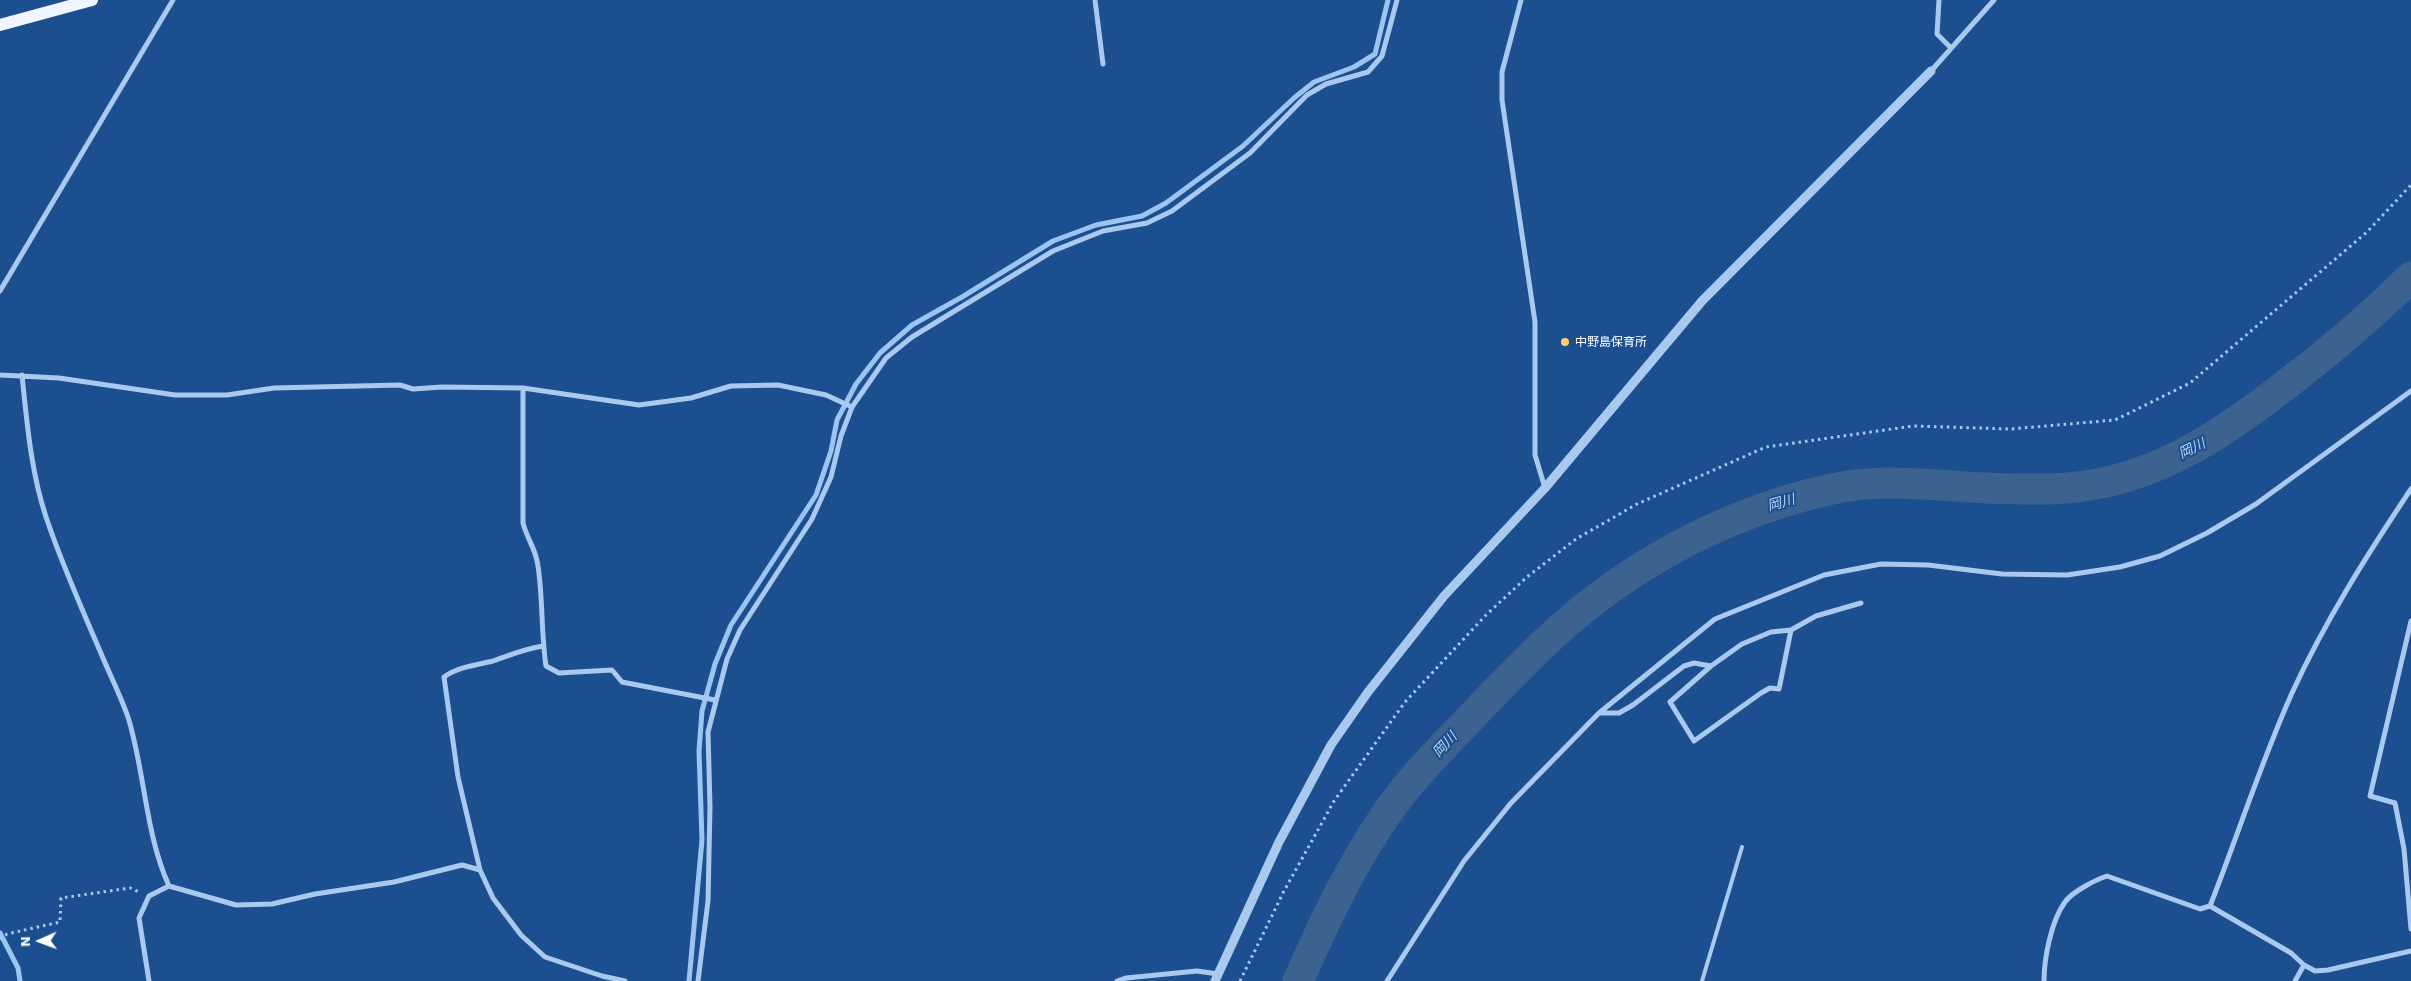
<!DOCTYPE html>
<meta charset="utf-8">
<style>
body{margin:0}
#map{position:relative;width:2411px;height:981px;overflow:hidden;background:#1b4f8f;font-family:"Work Sans",sans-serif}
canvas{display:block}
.north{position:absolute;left:15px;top:916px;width:50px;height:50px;-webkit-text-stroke:4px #1b4f8f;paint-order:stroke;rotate:268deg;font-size:14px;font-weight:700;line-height:20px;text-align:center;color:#fff}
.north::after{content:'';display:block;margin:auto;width:18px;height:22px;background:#fff;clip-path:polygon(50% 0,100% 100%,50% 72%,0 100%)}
</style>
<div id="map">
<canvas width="2411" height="981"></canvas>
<div class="north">N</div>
</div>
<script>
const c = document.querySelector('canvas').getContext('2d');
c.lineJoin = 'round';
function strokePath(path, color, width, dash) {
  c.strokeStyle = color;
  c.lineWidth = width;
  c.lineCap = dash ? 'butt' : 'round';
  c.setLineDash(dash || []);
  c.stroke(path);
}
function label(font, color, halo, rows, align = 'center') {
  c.font = font + ' "Work Sans","Noto Sans JP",sans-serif';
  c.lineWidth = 4;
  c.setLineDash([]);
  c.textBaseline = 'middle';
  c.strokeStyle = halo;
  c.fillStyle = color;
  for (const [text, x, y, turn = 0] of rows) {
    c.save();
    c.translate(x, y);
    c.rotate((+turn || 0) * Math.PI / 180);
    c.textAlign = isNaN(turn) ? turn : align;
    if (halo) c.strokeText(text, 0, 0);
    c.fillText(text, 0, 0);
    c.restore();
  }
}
strokePath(new Path2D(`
 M 0,933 L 18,968 L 20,981
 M 689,981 L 702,840 L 699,751 L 702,711 L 715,664 L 731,625 L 816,495 L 831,451 L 837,420 L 856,384 L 880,353 L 912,325 L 962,297 L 1053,241 L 1096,225 L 1142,216 L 1166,203 L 1243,146 L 1294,98 L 1314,82 L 1354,67 L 1375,54 L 1388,0`), '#9cc4f0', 5);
strokePath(new Path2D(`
 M 1298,981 C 1324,923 1350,866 1387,813 C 1413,775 1448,742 1480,708 C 1509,678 1538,647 1570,620 C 1645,556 1736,510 1832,489 C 1884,477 1934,486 1986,488 C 2007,489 2028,489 2049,489 C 2143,487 2212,442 2283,387 C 2328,353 2371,316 2411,277`), '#3c6290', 31);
strokePath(new Path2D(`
 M 0,939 L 7,934 L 60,922 L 61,898 L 130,888 L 139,892
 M 1240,981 L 1284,891 L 1334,801 L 1405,702 L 1486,615 L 1527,577 L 1576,539 L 1637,504 L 1766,447 L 1913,426 L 2011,429 L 2115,420 L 2190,383 L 2367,232 L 2411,185`), '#a9c9ee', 3, [2.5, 4]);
strokePath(new Path2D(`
 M 1702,981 L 1742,847`), '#a9c9ee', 4);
strokePath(new Path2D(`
 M 1095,0 L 1103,64
 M 1521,0 L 1502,72 L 1502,100 L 1535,322 L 1535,455 L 1545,488
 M 1939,0 L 1937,34 L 1951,48
 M 1931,71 L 1994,0
 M 0,291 L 173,0
 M 0,375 L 59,378 L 175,395 L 227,395 L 274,388 L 400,385 L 413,389 L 442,387 L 523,388 L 639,405 L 691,398 L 731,386 L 778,385 L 826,395 L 852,407
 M 22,375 C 27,423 31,472 46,517 C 62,565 83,611 103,658 C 111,677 121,697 128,717 C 145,772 145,833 169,886
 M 523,388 L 523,523 C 527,539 536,549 538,566 C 543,599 541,633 546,666 L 559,673 L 612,670 L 622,682 L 715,700
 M 2411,621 L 2370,796 L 2395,803 L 2404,849 L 2411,929
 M 543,646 C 523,649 511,655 493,661 C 476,665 458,667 444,677 L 458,777 L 480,870 L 493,898 L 521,935 L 545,957 L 602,976 L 625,981
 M 1711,666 L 1670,702 L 1694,741 L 1761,693 L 1770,688 L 1779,689 L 1791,630
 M 1600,713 L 1619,713 L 1633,705 L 1684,666 L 1694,663 L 1711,666 L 1742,644 L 1771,632 L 1791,630 L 1816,616 L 1861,603
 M 2210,906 C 2238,835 2261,762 2292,693 C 2325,621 2367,555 2411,489
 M 149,981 L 139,918 L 149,896 L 169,886 L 236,905 L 272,904 L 315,894 L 394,882 L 462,865 L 480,870
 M 698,981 L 708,901 L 710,807 L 708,732 L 727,659 L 740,630 L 812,519 L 831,477 L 841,436 L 852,407 L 886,358 L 912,337 L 1053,251 L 1103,231 L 1147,223 L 1172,211 L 1250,153 L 1307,95 L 1326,84 L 1368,72 L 1382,56 L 1397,0
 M 1117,981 L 1126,978 L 1197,971 L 1218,974
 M 1387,981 L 1464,861 L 1511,803 L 1599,713 L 1715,619 L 1824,575 L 1881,564 L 1928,565 L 2002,574 L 2067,575 L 2120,567 L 2160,556 L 2207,533 L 2256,504 L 2411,391
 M 2044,981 C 2044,959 2051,921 2065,902 C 2072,892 2095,880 2107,876 L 2200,909 L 2210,906 L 2291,953 L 2304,965 L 2315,971 L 2328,970 L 2411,951
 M 2295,981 L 2304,965`), '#a9c9ee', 5);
strokePath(new Path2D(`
 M 1215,981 L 1279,842 L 1331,745 L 1368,692 L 1444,596 L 1545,488 L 1702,301 L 1931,71`), '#a9c9ee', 9);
strokePath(new Path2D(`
 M 0,25 L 92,0`), '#f0f6ff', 12);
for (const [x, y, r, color] of [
 [1565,342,5,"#ffd166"]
]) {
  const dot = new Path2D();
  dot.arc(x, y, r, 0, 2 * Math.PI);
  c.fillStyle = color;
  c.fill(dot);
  strokePath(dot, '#1b4f8f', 2);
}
label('12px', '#fff', '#1b4f8f', [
 ["中野島保育所",1575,342]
], 'left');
label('italic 14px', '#b5d3f5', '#1b4f8f', [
 ["岡川",2192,449,-26],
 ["岡川",1781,503,-16],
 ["岡川",1445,745,-47]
]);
</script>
